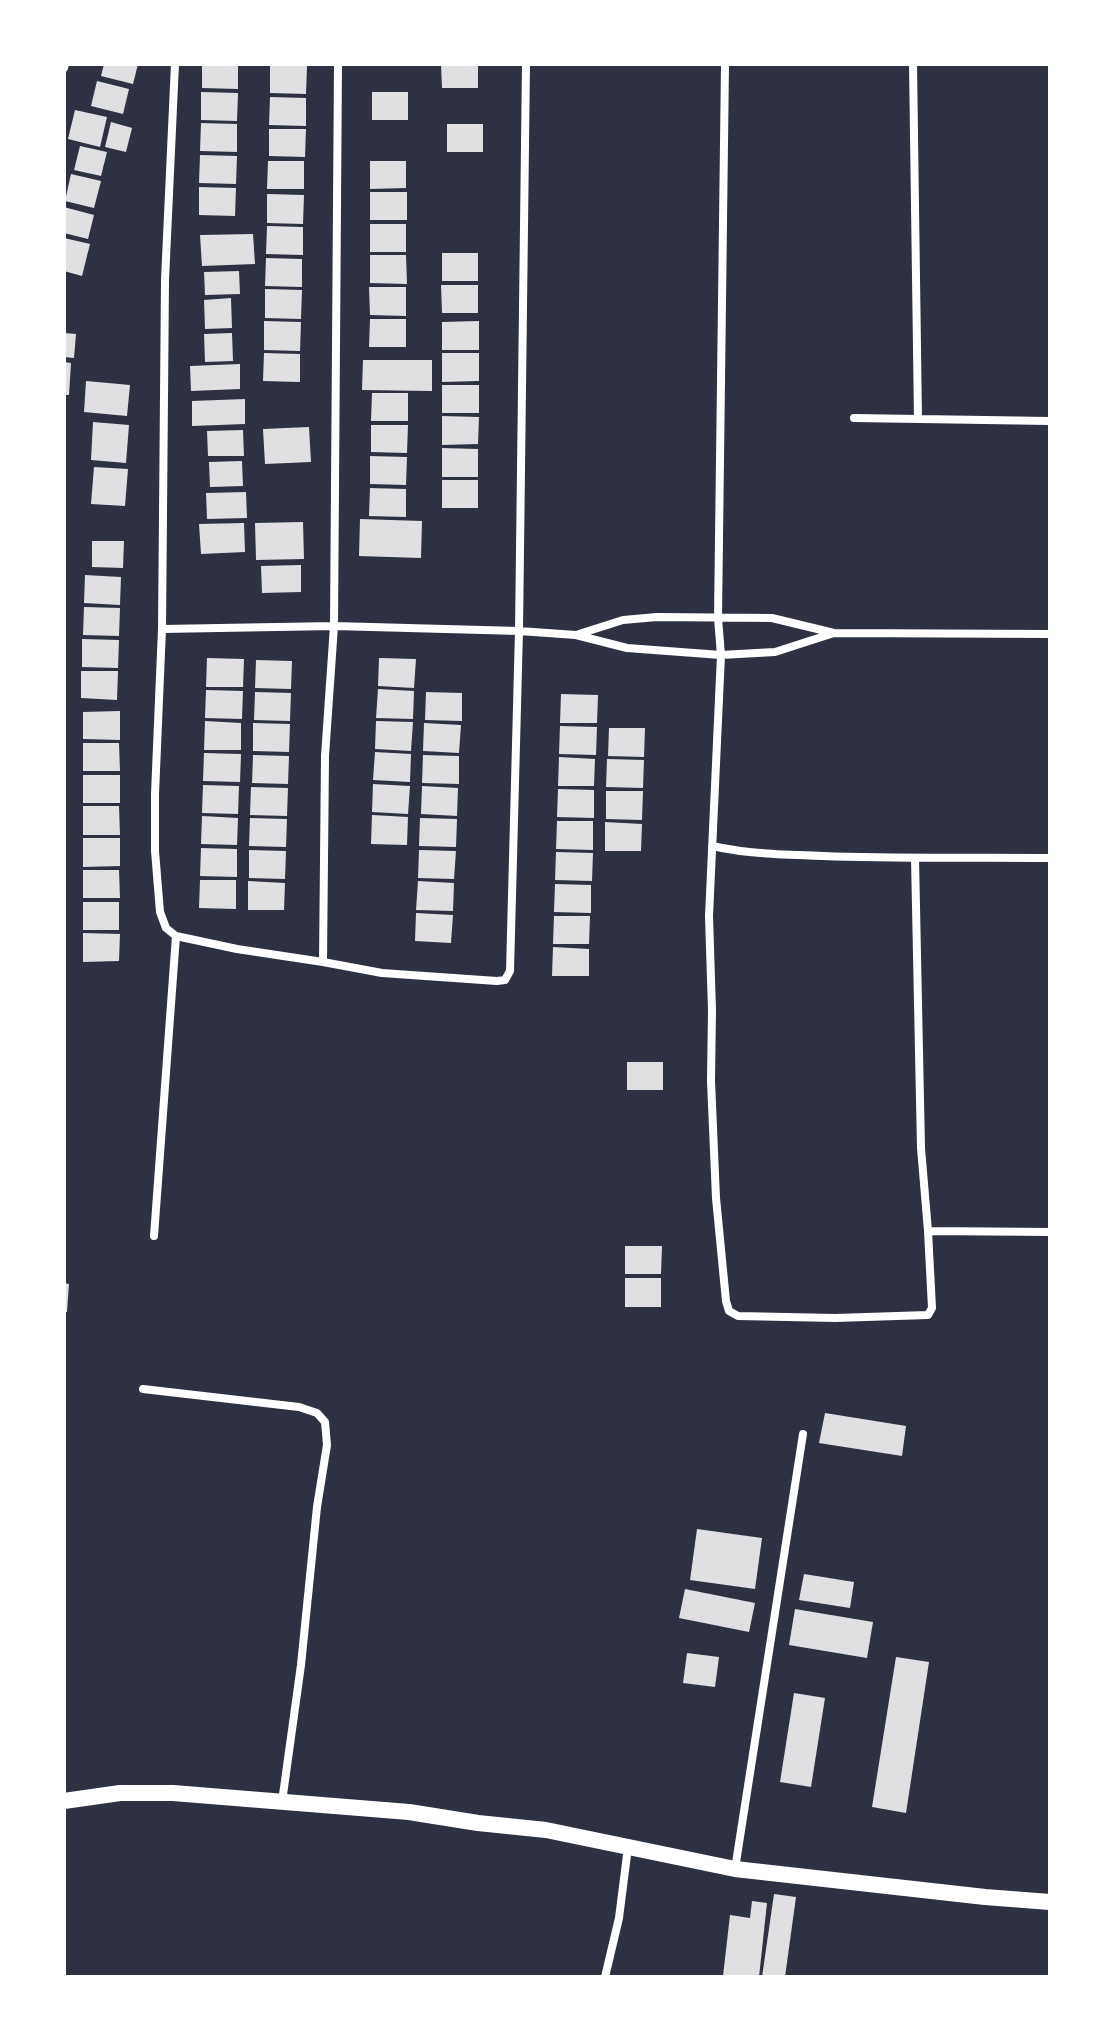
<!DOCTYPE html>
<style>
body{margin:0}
#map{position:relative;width:1114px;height:2041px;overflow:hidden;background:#2d3142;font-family:Karla,sans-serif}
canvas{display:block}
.frame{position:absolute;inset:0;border:66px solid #fff;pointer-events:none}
</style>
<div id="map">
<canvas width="1114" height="2041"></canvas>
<div class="frame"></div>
</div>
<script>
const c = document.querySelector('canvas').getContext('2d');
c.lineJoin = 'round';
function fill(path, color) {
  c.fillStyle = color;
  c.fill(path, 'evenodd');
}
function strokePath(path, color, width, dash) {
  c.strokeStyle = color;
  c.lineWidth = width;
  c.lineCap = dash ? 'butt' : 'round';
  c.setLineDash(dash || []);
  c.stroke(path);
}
fill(new Path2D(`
 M 104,64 L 138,64 L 133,84 L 101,76 Z
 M 202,64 L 238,64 L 238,89 L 202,88 Z
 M 441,64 L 478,64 L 478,88 L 442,88 Z
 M 270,65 L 307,66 L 306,94 L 270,93 Z
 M 97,81 L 129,89 L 123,114 L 91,106 Z
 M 201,92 L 238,93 L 237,121 L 201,120 Z
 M 372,92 L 408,92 L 408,120 L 372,120 Z
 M 270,97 L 306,98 L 306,126 L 269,125 Z
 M 75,110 L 107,117 L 100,147 L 68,139 Z
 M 111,122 L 132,128 L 126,152 L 105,147 Z
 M 201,123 L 237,124 L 237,152 L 200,151 Z
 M 447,124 L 483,124 L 483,152 L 447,152 Z
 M 269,129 L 306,129 L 305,157 L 269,156 Z
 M 80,146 L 107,152 L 101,176 L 74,170 Z
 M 200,155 L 237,156 L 236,184 L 199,183 Z
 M 268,161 L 304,161 L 304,189 L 267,189 Z
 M 370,161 L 406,161 L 406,188 L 370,189 Z
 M 71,174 L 101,181 L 94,208 L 65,201 Z
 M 199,187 L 236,188 L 235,216 L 199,215 Z
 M 370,192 L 407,192 L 407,220 L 370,220 Z
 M 267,194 L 304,195 L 303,224 L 267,223 Z
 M 64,207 L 94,215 L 88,239 L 64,233 Z
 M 370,224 L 406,224 L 406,252 L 370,252 Z
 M 267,226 L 303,227 L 303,255 L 266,254 Z
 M 253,234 L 255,264 L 202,266 L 200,235 Z
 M 64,238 L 90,244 L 82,276 L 64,271 Z
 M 442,253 L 478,253 L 478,281 L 442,281 Z
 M 370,255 L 406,255 L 407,284 L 370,283 Z
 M 266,258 L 302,259 L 302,287 L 265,286 Z
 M 239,271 L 240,294 L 205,295 L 204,272 Z
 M 441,285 L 478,285 L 478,313 L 442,313 Z
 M 369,287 L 406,287 L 406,316 L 370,315 Z
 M 265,289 L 302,290 L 301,319 L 265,318 Z
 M 231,298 L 232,328 L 205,329 L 204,300 Z
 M 370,319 L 406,319 L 406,347 L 369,347 Z
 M 264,321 L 301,322 L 300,351 L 264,350 Z
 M 479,321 L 479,350 L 442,350 L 442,322 Z
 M 64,333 L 76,334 L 74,358 L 64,357 Z
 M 232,333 L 233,361 L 205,362 L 204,334 Z
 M 264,353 L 300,354 L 300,382 L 263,381 Z
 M 442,353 L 479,353 L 479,381 L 442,382 Z
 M 363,360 L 432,360 L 432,391 L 362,390 Z
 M 64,362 L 71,363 L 69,395 L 64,395 Z
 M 240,364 L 240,389 L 191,391 L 190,366 Z
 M 86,381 L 130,385 L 127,416 L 84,412 Z
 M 442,385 L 479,385 L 479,413 L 442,413 Z
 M 372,393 L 408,393 L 408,421 L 371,421 Z
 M 245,399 L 245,424 L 192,426 L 192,401 Z
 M 442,416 L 479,417 L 478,444 L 442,445 Z
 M 93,422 L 129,425 L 126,463 L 91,460 Z
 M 371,425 L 408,425 L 407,453 L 371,452 Z
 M 309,427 L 311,462 L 265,464 L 263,429 Z
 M 243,430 L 244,456 L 208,456 L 207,431 Z
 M 442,448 L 478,449 L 478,477 L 442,477 Z
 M 370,456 L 407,457 L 406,485 L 370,484 Z
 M 242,461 L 243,486 L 210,487 L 209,462 Z
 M 94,467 L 128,469 L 125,506 L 91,504 Z
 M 442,480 L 478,480 L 478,508 L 442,508 Z
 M 370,488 L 406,489 L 406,517 L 369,516 Z
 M 246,492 L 247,518 L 207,519 L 206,493 Z
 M 360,519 L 422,521 L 421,558 L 359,556 Z
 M 303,522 L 304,559 L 256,560 L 255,523 Z
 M 244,523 L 245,552 L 201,554 L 199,524 Z
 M 92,541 L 124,541 L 123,568 L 92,567 Z
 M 301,565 L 301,592 L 262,593 L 261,566 Z
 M 85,575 L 121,577 L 120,605 L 84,603 Z
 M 84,607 L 120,608 L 119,636 L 83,635 Z
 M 82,639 L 119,640 L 118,668 L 82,667 Z
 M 207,658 L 244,659 L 243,687 L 206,687 Z
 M 379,658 L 416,659 L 414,688 L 378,686 Z
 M 256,660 L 292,661 L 291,689 L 255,688 Z
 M 81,671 L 118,671 L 117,700 L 81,698 Z
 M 378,689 L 414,691 L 413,719 L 376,718 Z
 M 206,690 L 243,691 L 242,719 L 205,718 Z
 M 255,692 L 291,693 L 290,721 L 254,720 Z
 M 426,692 L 462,693 L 462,721 L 425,720 Z
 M 561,694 L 598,695 L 597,723 L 560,723 Z
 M 120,711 L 120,740 L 83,739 L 83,712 Z
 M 205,721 L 241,723 L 241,750 L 204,750 Z
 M 376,721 L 413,722 L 411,751 L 375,749 Z
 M 253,723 L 290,724 L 289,752 L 253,751 Z
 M 424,723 L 461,725 L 459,753 L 423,751 Z
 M 560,726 L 597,727 L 596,755 L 559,754 Z
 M 609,728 L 645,728 L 644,757 L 608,756 Z
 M 83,743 L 119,743 L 120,771 L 83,771 Z
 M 375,752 L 411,754 L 410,782 L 373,780 Z
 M 204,753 L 241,754 L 240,782 L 203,781 Z
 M 253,755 L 289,756 L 288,784 L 252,783 Z
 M 423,755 L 459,756 L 459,784 L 422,783 Z
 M 559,757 L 595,759 L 594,786 L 558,786 Z
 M 607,759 L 644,760 L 643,788 L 606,787 Z
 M 83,775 L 120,775 L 120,803 L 83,803 Z
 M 373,784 L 410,786 L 408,814 L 372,812 Z
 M 203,785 L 239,786 L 238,814 L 202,813 Z
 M 422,786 L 458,788 L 457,816 L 421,814 Z
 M 251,787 L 288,788 L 287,816 L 250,815 Z
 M 558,789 L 594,790 L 594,818 L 557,817 Z
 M 606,791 L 643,791 L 642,820 L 606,819 Z
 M 83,806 L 119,806 L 120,835 L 83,835 Z
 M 372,815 L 408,817 L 407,845 L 371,844 Z
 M 202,816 L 238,818 L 237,845 L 201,844 Z
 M 250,818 L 287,819 L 286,847 L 249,846 Z
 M 420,818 L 457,819 L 456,847 L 419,846 Z
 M 557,821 L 593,821 L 593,850 L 556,849 Z
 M 605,822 L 642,824 L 641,851 L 605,851 Z
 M 83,838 L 120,838 L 120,866 L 83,867 Z
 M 201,848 L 237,849 L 237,877 L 200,876 Z
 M 249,850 L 286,851 L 285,879 L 249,878 Z
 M 419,850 L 456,851 L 454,879 L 418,878 Z
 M 556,852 L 593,853 L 592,881 L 555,880 Z
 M 83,870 L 119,870 L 120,898 L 83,898 Z
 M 200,880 L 236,880 L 236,909 L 199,908 Z
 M 248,881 L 285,883 L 284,910 L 248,910 Z
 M 418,881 L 454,883 L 453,911 L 416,910 Z
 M 555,884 L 591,885 L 591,913 L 554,912 Z
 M 83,902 L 119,902 L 119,930 L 83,930 Z
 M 416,913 L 453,915 L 451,943 L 415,941 Z
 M 554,916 L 590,916 L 589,944 L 553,944 Z
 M 83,933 L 120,934 L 119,961 L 83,962 Z
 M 553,947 L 589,949 L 589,976 L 552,976 Z
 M 627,1062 L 663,1062 L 663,1090 L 627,1090 Z
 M 625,1246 L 662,1246 L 661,1274 L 625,1274 Z
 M 625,1278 L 661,1278 L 661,1307 L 625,1307 Z
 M 64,1283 L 69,1284 L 67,1312 L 64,1312 Z
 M 825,1413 L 906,1426 L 902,1456 L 819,1443 Z
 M 697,1529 L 762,1538 L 755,1589 L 690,1580 Z
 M 804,1574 L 854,1582 L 850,1608 L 799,1600 Z
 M 685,1589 L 755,1603 L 749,1632 L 679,1618 Z
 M 795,1609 L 873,1622 L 867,1658 L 789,1645 Z
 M 687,1653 L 719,1657 L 715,1687 L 683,1683 Z
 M 896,1657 L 929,1662 L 906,1813 L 872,1807 Z
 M 794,1693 L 825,1698 L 811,1787 L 780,1782 Z
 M 774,1894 L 796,1897 L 785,1977 L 762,1977 Z
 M 752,1901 L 767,1903 L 759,1977 L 723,1976 L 730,1915 L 750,1918 Z`), '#e0e0e3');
strokePath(new Path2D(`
 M 175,64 L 165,280 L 162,629 L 155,794 L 155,851 L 160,912 L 166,928 L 176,936 L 237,949 L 323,962 L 325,756 L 334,626 L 338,64
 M 725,64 L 718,618 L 721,655 L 709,916 L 712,1010 L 711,1081 L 716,1198 L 726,1301 L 729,1311 L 738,1316 L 835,1318 L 928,1315 L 932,1308 L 928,1231 L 1050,1232
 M 913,64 L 918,419
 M 64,68 L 65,64
 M 854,418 L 1050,421
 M 162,629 L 334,626 L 519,631 L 576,635 L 627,648 L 721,655 L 775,652 L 834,633
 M 579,634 L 623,620 L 657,617 L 772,618 L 834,633 L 1050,634
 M 712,846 C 748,854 786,855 823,856 C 898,859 974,857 1050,858
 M 915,858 L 921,1148 L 928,1231
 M 323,962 L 382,973 L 497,981 L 505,980 L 510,971 L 519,631 L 526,64
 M 154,1236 L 176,936
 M 143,1389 L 299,1407 L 317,1413 L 325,1422 L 327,1445 L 317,1507 L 301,1665 L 282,1802
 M 735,1869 L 803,1434
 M 605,1977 L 619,1918 L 628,1847`), '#fff', 8);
strokePath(new Path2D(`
 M 64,1801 L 120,1793 L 173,1793 L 409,1812 L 478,1823 L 546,1830 L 735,1869 L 985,1897 L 1050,1902`), '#fff', 16);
</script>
